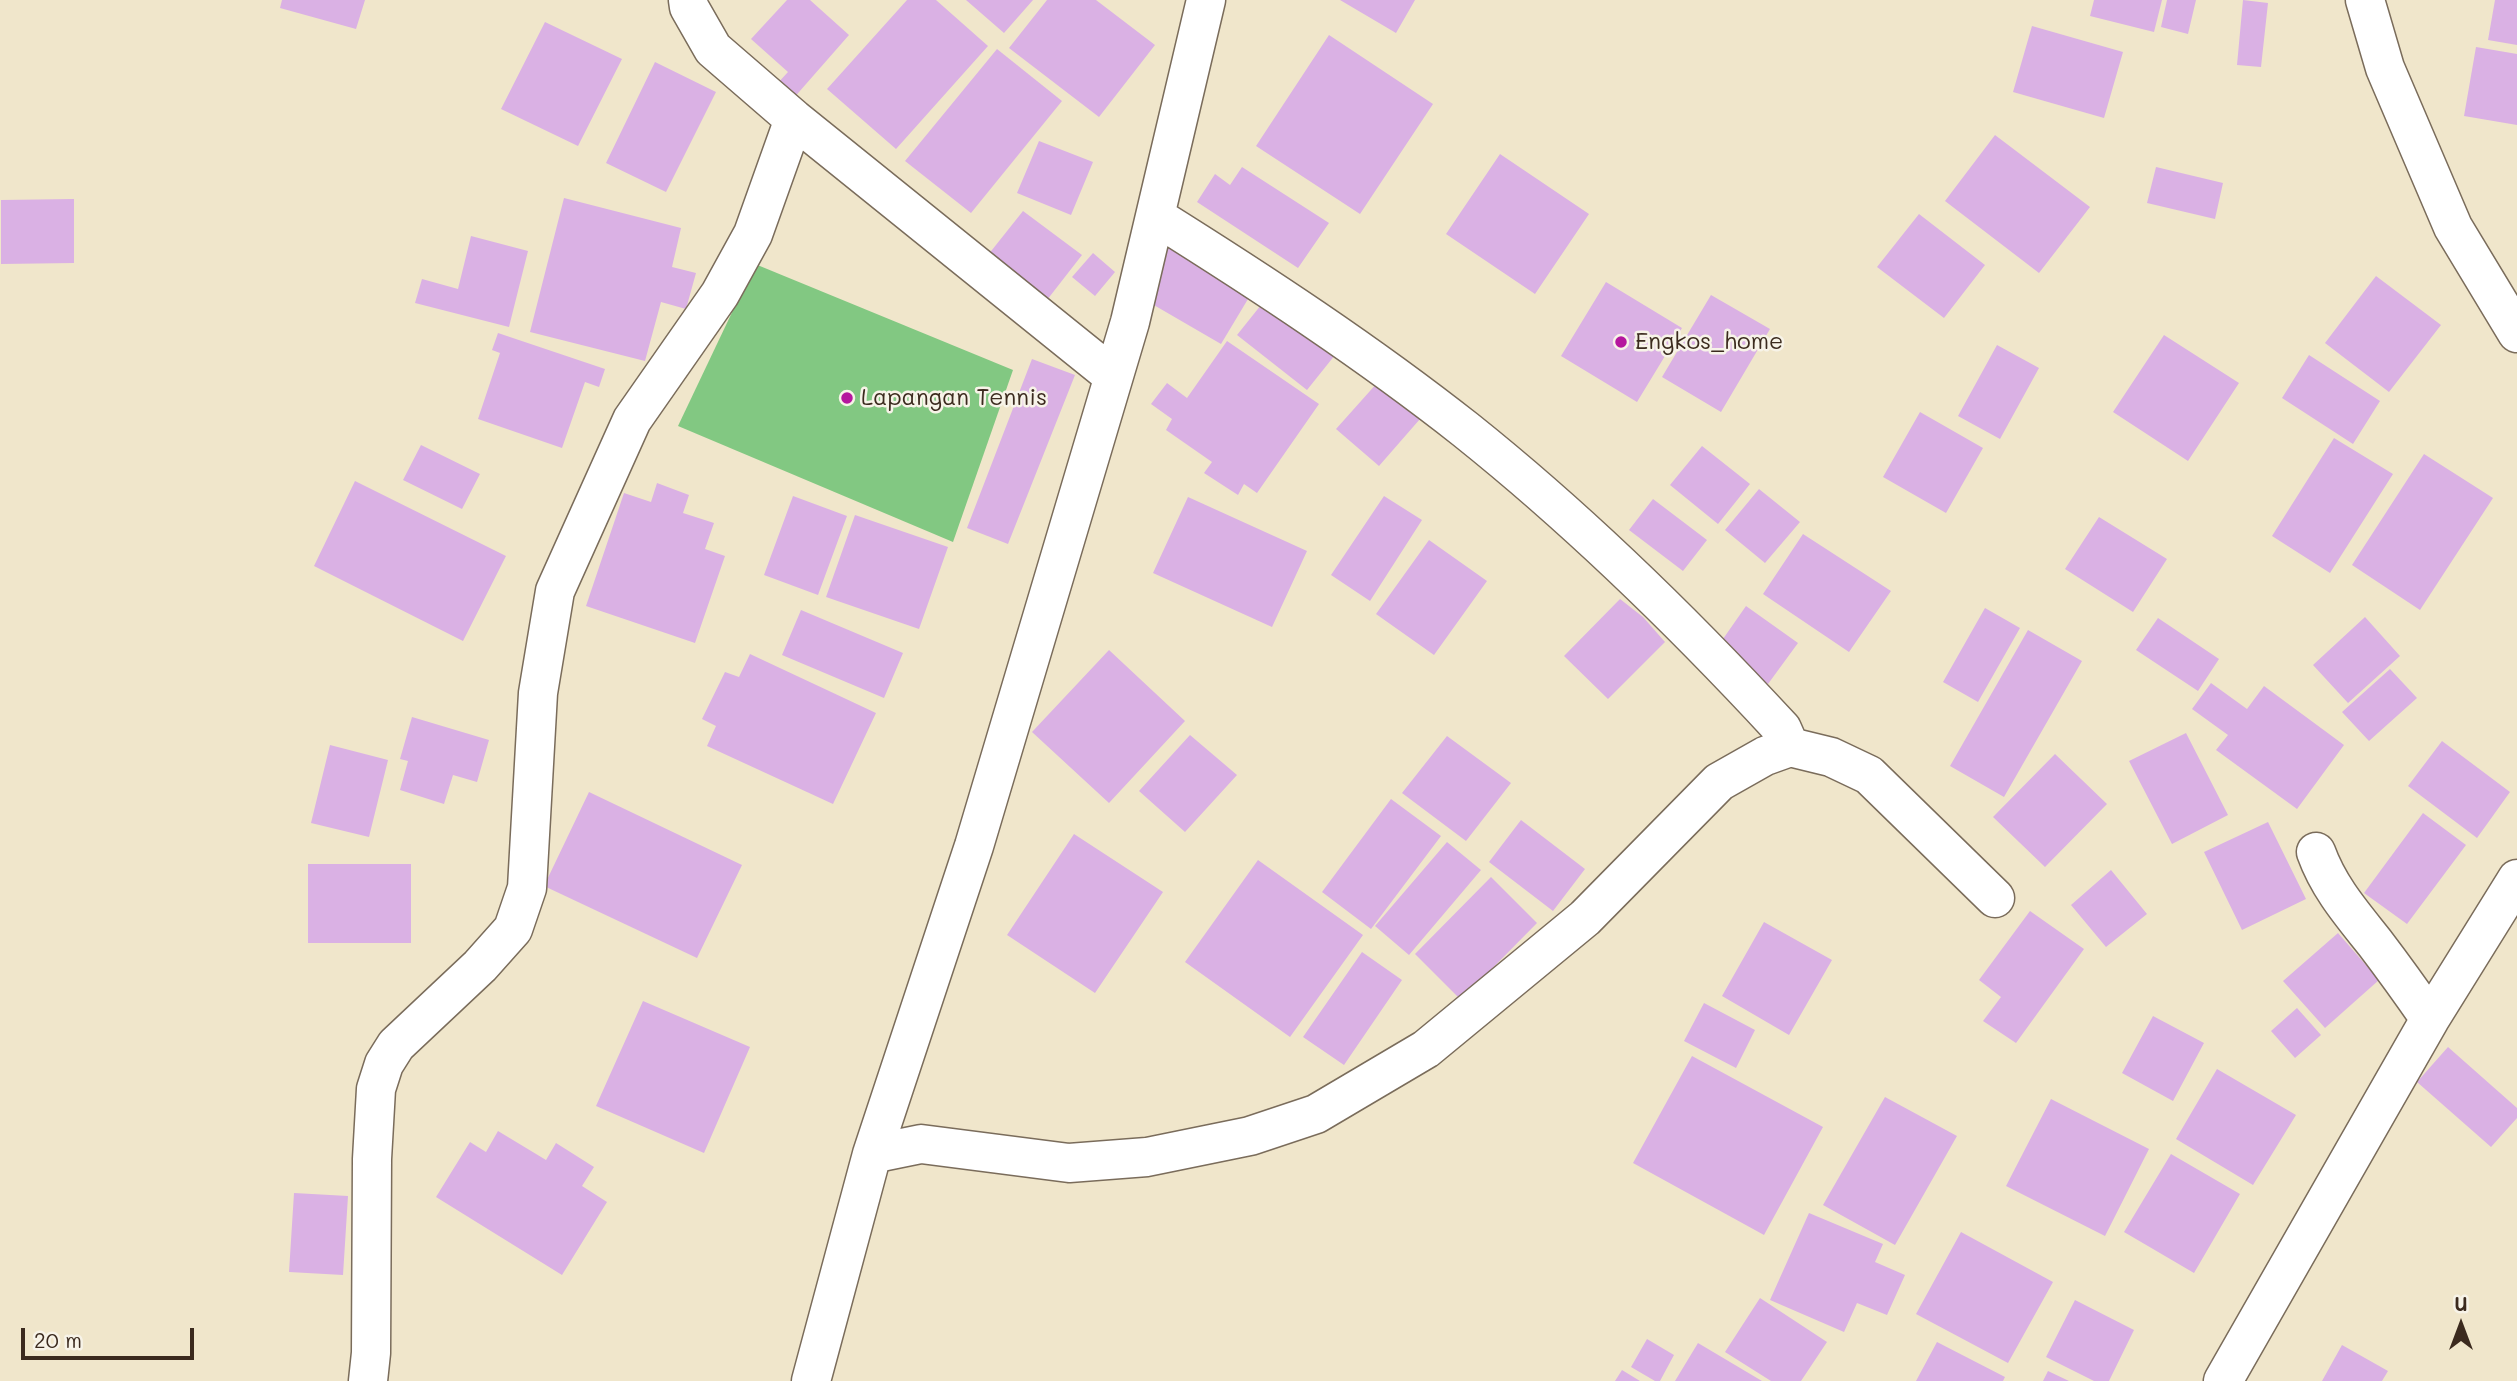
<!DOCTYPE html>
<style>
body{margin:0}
#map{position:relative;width:2517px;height:1381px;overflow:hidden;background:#f0e6cb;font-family:Mali,sans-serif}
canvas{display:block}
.north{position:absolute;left:2426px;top:1290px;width:70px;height:70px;-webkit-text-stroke:5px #f7f3e8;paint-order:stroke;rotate:0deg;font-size:19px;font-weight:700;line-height:28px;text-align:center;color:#3b2a1e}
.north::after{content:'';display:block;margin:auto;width:24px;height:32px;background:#3b2a1e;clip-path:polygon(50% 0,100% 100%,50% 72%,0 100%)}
.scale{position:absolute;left:21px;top:1328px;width:173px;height:32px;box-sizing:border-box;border:4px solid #3b2a1e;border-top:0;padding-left:9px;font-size:21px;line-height:24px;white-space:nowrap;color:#3b2a1e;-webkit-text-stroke:5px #f7f3e8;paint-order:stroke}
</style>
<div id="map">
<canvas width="2517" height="1381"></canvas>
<div class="north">U</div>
<div class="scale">20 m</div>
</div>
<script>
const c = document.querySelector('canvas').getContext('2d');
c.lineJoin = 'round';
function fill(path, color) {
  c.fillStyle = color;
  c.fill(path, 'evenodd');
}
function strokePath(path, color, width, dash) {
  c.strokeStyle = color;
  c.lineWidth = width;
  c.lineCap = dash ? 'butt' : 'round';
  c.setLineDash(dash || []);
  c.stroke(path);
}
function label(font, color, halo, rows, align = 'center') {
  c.font = font + ' Mali,sans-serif';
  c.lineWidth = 5;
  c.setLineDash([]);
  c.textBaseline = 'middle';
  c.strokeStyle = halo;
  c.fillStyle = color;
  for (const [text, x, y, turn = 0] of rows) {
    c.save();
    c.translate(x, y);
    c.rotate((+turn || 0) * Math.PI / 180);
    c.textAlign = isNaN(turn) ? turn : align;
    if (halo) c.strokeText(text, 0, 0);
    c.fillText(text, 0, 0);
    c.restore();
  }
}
fill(new Path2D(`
 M 755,264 L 1013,370 L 953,542 L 678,426 Z`), '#82c882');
fill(new Path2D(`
 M 282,0 L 365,0 L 356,29 L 280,8 Z
 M 787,0 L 810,0 L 849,35 L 792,100 L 776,85 L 788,72 L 751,39 Z
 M 907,0 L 936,0 L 988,46 L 896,149 L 827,89 Z
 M 966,0 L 1033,0 L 1004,33 Z
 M 1047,0 L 1096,0 L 1155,45 L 1099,117 L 1009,48 Z
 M 1340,0 L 1415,0 L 1396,33 Z
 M 2094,0 L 2162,0 L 2154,32 L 2090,16 Z
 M 2167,0 L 2196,0 L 2188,34 L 2161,27 Z
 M 2243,0 L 2268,3 L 2261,67 L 2237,65 Z
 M 2495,0 L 2517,0 L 2517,45 L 2488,40 Z
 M 545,22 L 622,59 L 578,146 L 501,109 Z
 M 2032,26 L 2123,52 L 2104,118 L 2013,92 Z
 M 1329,35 L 1433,104 L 1360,214 L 1256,146 Z
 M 2476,47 L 2517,54 L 2517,125 L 2464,116 Z
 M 997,49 L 1062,101 L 971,213 L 905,161 Z
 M 655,62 L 716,92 L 666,192 L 606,163 Z
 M 1995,135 L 2090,207 L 2039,273 L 1945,201 Z
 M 1039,141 L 1093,162 L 1071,215 L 1017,193 Z
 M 1500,154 L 1589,214 L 1535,294 L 1446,234 Z
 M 1242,167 L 1329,223 L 1298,268 L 1197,202 L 1215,174 L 1230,185 Z
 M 2156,167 L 2223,183 L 2215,219 L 2147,203 Z
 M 564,198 L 681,228 L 672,267 L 696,273 L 686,309 L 661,302 L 645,361 L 530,332 Z
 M 74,199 L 74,263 L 1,264 L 1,200 Z
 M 1023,211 L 1082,255 L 1047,300 L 988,255 Z
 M 1919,214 L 1985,265 L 1944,318 L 1877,267 Z
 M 471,236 L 528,251 L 509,327 L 415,303 L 422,279 L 458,289 Z
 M 1175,236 L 1257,284 L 1221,344 L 1140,297 Z
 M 1093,253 L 1115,272 L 1095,296 L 1072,277 Z
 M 2376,276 L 2441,325 L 2389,392 L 2325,343 Z
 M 1606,282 L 1682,328 L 1637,402 L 1561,356 Z
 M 1269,295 L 1339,350 L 1307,390 L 1237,335 Z
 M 1711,295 L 1770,329 L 1721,412 L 1662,377 Z
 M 498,333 L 605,369 L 599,387 L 585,382 L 562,448 L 478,419 L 500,353 L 492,350 Z
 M 2164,335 L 2239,383 L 2188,461 L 2113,412 Z
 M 1227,341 L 1319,404 L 1257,493 L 1244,484 L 1238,495 L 1204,473 L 1212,462 L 1166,430 L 1172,419 L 1151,404 L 1167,383 L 1187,398 Z
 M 1997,345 L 2039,368 L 2000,439 L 1958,416 Z
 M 2309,355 L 2380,401 L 2353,444 L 2282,398 Z
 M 1032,359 L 1075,375 L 1008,544 L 967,528 Z
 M 1378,382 L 1420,419 L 1379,466 L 1336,429 Z
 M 1920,412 L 1983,448 L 1946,513 L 1883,477 Z
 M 2334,438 L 2393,474 L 2330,573 L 2272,536 Z
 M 421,445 L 480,474 L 462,509 L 403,480 Z
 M 1702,446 L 1750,484 L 1718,524 L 1670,485 Z
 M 2424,454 L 2493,498 L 2420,610 L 2352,565 Z
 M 355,481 L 506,556 L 463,641 L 314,566 Z
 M 657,483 L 689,495 L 683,513 L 714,523 L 705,549 L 725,556 L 695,643 L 586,606 L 624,493 L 651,502 Z
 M 1759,489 L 1800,522 L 1765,563 L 1725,530 Z
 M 793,496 L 847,516 L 818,595 L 764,575 Z
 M 1384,496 L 1422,520 L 1370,601 L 1331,575 Z
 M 1188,497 L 1307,551 L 1272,627 L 1153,573 Z
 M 1653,499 L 1707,540 L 1683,571 L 1629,530 Z
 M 855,515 L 948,547 L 919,629 L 826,597 Z
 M 2099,517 L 2167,559 L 2133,612 L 2065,569 Z
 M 1803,534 L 1891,591 L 1849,652 L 1763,594 Z
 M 1429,540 L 1487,581 L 1434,655 L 1376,614 Z
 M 1620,599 L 1643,617 L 1665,642 L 1608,699 L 1564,656 Z
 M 1746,606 L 1798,643 L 1768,684 L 1716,649 Z
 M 1985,608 L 2020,628 L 1978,702 L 1943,682 Z
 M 801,610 L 903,653 L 884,698 L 782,655 Z
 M 2365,617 L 2400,656 L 2348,703 L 2313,665 Z
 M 2158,618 L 2219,659 L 2198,691 L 2136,650 Z
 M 2028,630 L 2082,661 L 2004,797 L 1950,766 Z
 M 1109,650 L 1185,721 L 1109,803 L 1032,732 Z
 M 750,654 L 876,713 L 833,804 L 707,746 L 716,726 L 702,719 L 725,672 L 739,677 Z
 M 2390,669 L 2417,698 L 2369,741 L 2342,712 Z
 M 2211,683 L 2247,709 L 2264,686 L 2344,745 L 2297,809 L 2216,750 L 2228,735 L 2192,709 Z
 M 412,717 L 489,740 L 477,782 L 453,775 L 444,804 L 400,790 L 408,761 L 400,759 Z
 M 2186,733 L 2228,815 L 2172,844 L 2129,761 Z
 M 1190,735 L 1237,775 L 1185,832 L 1139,791 Z
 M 1447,736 L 1511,783 L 1466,841 L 1402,793 Z
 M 2442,741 L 2510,792 L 2477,838 L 2408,786 Z
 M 330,745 L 388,760 L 369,837 L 311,823 Z
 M 2055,754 L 2107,804 L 2045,867 L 1993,817 Z
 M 589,792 L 742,865 L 697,958 L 544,886 Z
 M 1391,799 L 1441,836 L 1371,929 L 1322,892 Z
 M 2423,813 L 2466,845 L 2407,924 L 2364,893 Z
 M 1521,820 L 1585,869 L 1553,911 L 1489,862 Z
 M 2268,822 L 2306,899 L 2242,930 L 2204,852 Z
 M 1074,834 L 1163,892 L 1095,993 L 1007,935 Z
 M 1447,842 L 1481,870 L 1409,955 L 1375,926 Z
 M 1258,860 L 1363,935 L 1290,1037 L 1185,962 Z
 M 308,864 L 411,864 L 411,943 L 308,943 Z
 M 2111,870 L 2147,914 L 2106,947 L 2071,905 Z
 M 1491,877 L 1537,923 L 1461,1000 L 1415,954 Z
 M 2030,911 L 2084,949 L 2016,1043 L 1983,1021 L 2001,997 L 1979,980 Z
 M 1764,922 L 1832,960 L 1789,1035 L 1722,996 Z
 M 2338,933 L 2379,980 L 2325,1028 L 2283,981 Z
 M 1362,952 L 1402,980 L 1344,1065 L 1303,1037 Z
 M 643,1001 L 750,1047 L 704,1153 L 596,1106 Z
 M 1704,1003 L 1755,1030 L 1736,1068 L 1684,1041 Z
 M 2297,1008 L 2321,1035 L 2295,1058 L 2271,1031 Z
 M 2153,1016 L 2204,1043 L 2173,1101 L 2122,1073 Z
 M 2448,1047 L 2517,1108 L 2517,1118 L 2491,1147 L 2417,1082 Z
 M 1692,1056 L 1823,1127 L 1764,1235 L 1633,1163 Z
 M 2217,1069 L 2296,1115 L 2253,1185 L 2176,1139 Z
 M 1885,1097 L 1957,1136 L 1895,1245 L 1823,1205 Z
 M 2051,1099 L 2149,1149 L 2105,1236 L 2006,1186 Z
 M 498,1131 L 546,1160 L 556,1143 L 594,1167 L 582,1186 L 607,1202 L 562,1275 L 436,1197 L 470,1142 L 486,1152 Z
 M 2171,1154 L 2240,1194 L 2194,1273 L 2124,1232 Z
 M 294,1193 L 348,1196 L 343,1275 L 289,1272 Z
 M 1809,1213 L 1883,1244 L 1875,1262 L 1905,1275 L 1887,1315 L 1857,1303 L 1844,1332 L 1770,1300 Z
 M 1961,1232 L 2053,1282 L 2008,1363 L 1916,1314 Z
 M 1760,1298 L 1827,1342 L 1801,1381 L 1771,1381 L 1725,1352 Z
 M 2075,1300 L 2134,1330 L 2109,1381 L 2094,1381 L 2046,1357 Z
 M 1647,1339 L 1674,1355 L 1660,1381 L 1655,1381 L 1631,1367 Z
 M 1937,1342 L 2005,1377 L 2003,1381 L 1916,1381 Z
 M 1698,1343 L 1762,1381 L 1675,1381 Z
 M 2342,1345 L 2388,1371 L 2382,1381 L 2322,1381 Z
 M 1622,1370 L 1640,1381 L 1615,1381 Z
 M 2048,1371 L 2069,1381 L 2043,1381 Z`), '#dab1e4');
const minor = new Path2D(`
 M 688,0 L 689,7 L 713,49 L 794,119 L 1113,376
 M 2365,0 L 2385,68 L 2453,227 L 2517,333
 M 1155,216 C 1262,283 1367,352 1466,430 C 1580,521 1684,623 1782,729 L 1790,747
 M 2316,852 C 2329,888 2352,914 2375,943 C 2394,968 2412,993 2430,1019
 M 872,1154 L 921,1144 L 1069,1163 L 1147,1157 L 1250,1136 L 1316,1114 L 1426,1049 L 1585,918 L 1719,782 L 1765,756 L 1790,747 L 1831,757 L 1869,775 L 1995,898
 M 368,1381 L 371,1353 L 372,1159 L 376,1089 L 384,1064 L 396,1045 L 480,966 L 513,929 L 527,888 L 538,693 L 555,591 L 632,420 L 720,294 L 753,234 L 794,119
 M 811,1381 L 872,1154 L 974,846 L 1130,322 L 1206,0
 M 2223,1381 L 2430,1019 L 2517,879`);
strokePath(minor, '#7a6c5b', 41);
strokePath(minor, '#fff', 38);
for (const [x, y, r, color] of [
 [1621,342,7,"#b5179e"],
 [847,398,7,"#b5179e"]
]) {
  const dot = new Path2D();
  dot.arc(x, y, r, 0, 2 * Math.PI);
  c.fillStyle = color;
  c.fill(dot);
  strokePath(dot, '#f7f3e8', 2.5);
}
label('23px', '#3b2a1e', '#f7f3e8', [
 ["Engkos_home",1635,342],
 ["Lapangan Tennis",861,398]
], 'left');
</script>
